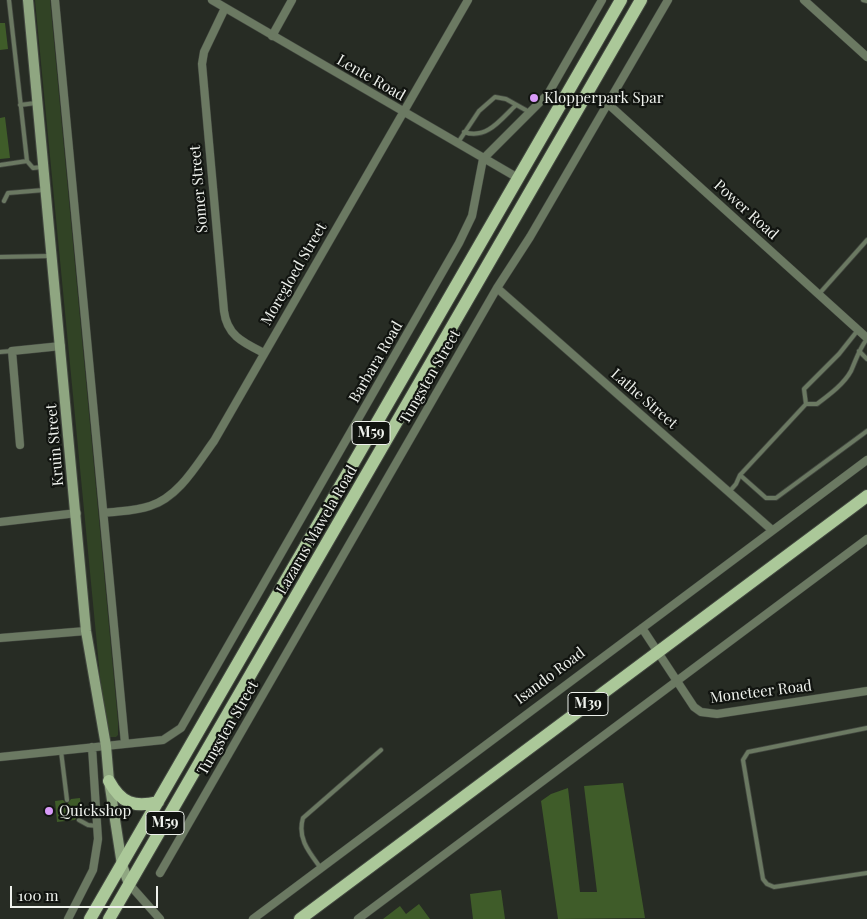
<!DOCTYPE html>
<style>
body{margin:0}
#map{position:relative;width:867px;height:919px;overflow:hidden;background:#272c24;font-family:"Playfair Display",serif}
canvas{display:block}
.scale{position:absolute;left:10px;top:886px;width:148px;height:22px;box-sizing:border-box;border:2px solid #eff2ed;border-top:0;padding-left:6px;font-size:15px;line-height:18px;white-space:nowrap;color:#eff2ed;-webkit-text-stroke:4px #111410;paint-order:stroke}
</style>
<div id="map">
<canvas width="867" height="919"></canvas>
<div class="scale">100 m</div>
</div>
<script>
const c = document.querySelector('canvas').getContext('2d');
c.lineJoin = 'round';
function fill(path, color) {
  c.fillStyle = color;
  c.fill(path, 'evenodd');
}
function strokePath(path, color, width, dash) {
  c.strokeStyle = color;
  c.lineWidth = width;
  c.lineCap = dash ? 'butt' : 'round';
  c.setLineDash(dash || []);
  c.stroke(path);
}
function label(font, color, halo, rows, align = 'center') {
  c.font = font + ' "Playfair Display",serif';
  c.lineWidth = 4.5;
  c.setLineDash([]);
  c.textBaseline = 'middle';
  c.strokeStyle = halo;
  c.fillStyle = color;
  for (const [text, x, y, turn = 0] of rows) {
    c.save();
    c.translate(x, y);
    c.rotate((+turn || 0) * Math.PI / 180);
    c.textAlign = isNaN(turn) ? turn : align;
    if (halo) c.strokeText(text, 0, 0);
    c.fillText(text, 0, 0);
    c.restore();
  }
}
fill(new Path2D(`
 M 35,0 L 50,0 L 118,722 L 118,735 L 116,737 L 110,737 L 102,697 Z`), '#314325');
fill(new Path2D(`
 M 0,23 L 5,23 L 8,49 L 0,50 Z
 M 5,117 L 10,158 L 0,159 L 0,118 Z
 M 623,783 L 645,918 L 558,919 L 541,801 L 551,794 L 568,788 L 580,892 L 597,892 L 584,786 Z
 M 80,798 L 82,818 L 78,816 L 75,820 L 57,822 L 55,801 L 63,800 L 67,804 L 71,799 Z
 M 501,890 L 505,919 L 473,919 L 470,894 Z
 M 419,904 L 430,919 L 383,919 L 400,906 L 406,914 Z`), '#3f5c29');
const lane = new Path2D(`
 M 9,0 L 27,161 L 33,168 L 42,167
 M 863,0 L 867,1
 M 20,105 L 36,103
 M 464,132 C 487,140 501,119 516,105
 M 457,144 L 479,111 L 495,97 L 506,99 L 531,113
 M 0,165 L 27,161
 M 4,201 L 8,193 L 44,190
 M 0,257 L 50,256
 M 819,294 L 867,240
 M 859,351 L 867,359
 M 0,352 L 12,351
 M 806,404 L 804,389 L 839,354 L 858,330
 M 740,475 L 766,498 L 776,498 L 867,431
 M 729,492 L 736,484 L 740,475 L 806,404 L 817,404 C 829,395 844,384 851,371 C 856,360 859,349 867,339
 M 867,728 L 748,752 L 743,760 L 763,879 L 767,884 L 774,887 L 867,873
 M 61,751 L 67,800
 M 79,820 L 88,825 L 97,826
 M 320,867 C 309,852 297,838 303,818 L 381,750`);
const street = new Path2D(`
 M 55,0 L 125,743
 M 212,0 L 518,178
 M 804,0 L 867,57
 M 225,8 L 204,52 L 202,64 L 224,311 C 227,336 244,343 264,353
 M 272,36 L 292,0
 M 607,103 L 867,338
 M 497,288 L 772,530
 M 20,445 L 12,351 L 61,346
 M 105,513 C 120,511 136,511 150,506 C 179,497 197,464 214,441 L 468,0
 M 0,522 L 77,513
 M 642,628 L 694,707 L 701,712 L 717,714 L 867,691
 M 0,638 L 86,631
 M 0,757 L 163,740 L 181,728 L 459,243 L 472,216 L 483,159 L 548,94 L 602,0
 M 160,873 L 497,288 L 530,237 L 668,0
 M 129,884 L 160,919
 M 68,919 L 93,870 L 98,839 L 92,747
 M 253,919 L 867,460
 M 358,919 L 867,539`);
const secondary = new Path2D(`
 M 28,0 L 86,631 L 106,746 L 109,781 L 122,865 L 129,884`);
const primary = new Path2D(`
 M 109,781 C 121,803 134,808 158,802
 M 90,919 L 621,0
 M 109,919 L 641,0
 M 300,919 L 867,496`);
strokePath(lane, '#434840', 5.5);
strokePath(street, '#434840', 9);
strokePath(secondary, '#434840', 12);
strokePath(primary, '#434840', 14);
strokePath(lane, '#6b7962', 4);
strokePath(street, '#6b7962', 8);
strokePath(secondary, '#8fa681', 10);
strokePath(primary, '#abc899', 12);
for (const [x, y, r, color] of [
 [534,98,5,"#d89af8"],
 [49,811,5,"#d89af8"]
]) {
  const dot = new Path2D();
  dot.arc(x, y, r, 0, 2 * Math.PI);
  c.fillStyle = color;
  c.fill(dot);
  strokePath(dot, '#111410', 2);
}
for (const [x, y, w] of [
 [371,433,38],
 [588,704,40],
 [165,823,38]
]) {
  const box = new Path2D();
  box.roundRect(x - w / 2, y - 11.5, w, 23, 4);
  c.fillStyle = '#111410';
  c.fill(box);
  strokePath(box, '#eff2ed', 1);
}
label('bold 14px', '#eff2ed', null, [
 ["M59",371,433],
 ["M39",588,704],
 ["M59",165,823]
]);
label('15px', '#eff2ed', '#111410', [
 ["Lente Road",371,78,30],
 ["Somer Street",199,189,-95],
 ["Power Road",746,210,42],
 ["Moregloed Street",294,274,-60],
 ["Barbara Road",376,362,-60],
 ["Tungsten Street",430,377,-60],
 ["Lathe Street",644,399,41],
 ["Kruin Street",55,445,-95],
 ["Lazarus Mawela Road",317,530,-60],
 ["Isando Road",550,676,-37],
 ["Moneteer Road",761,692,-7],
 ["Tungsten Street",228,728,-60]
]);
label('15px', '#eff2ed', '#111410', [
 ["Klopperpark Spar",544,98],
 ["Quickshop",59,811]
], 'left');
</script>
